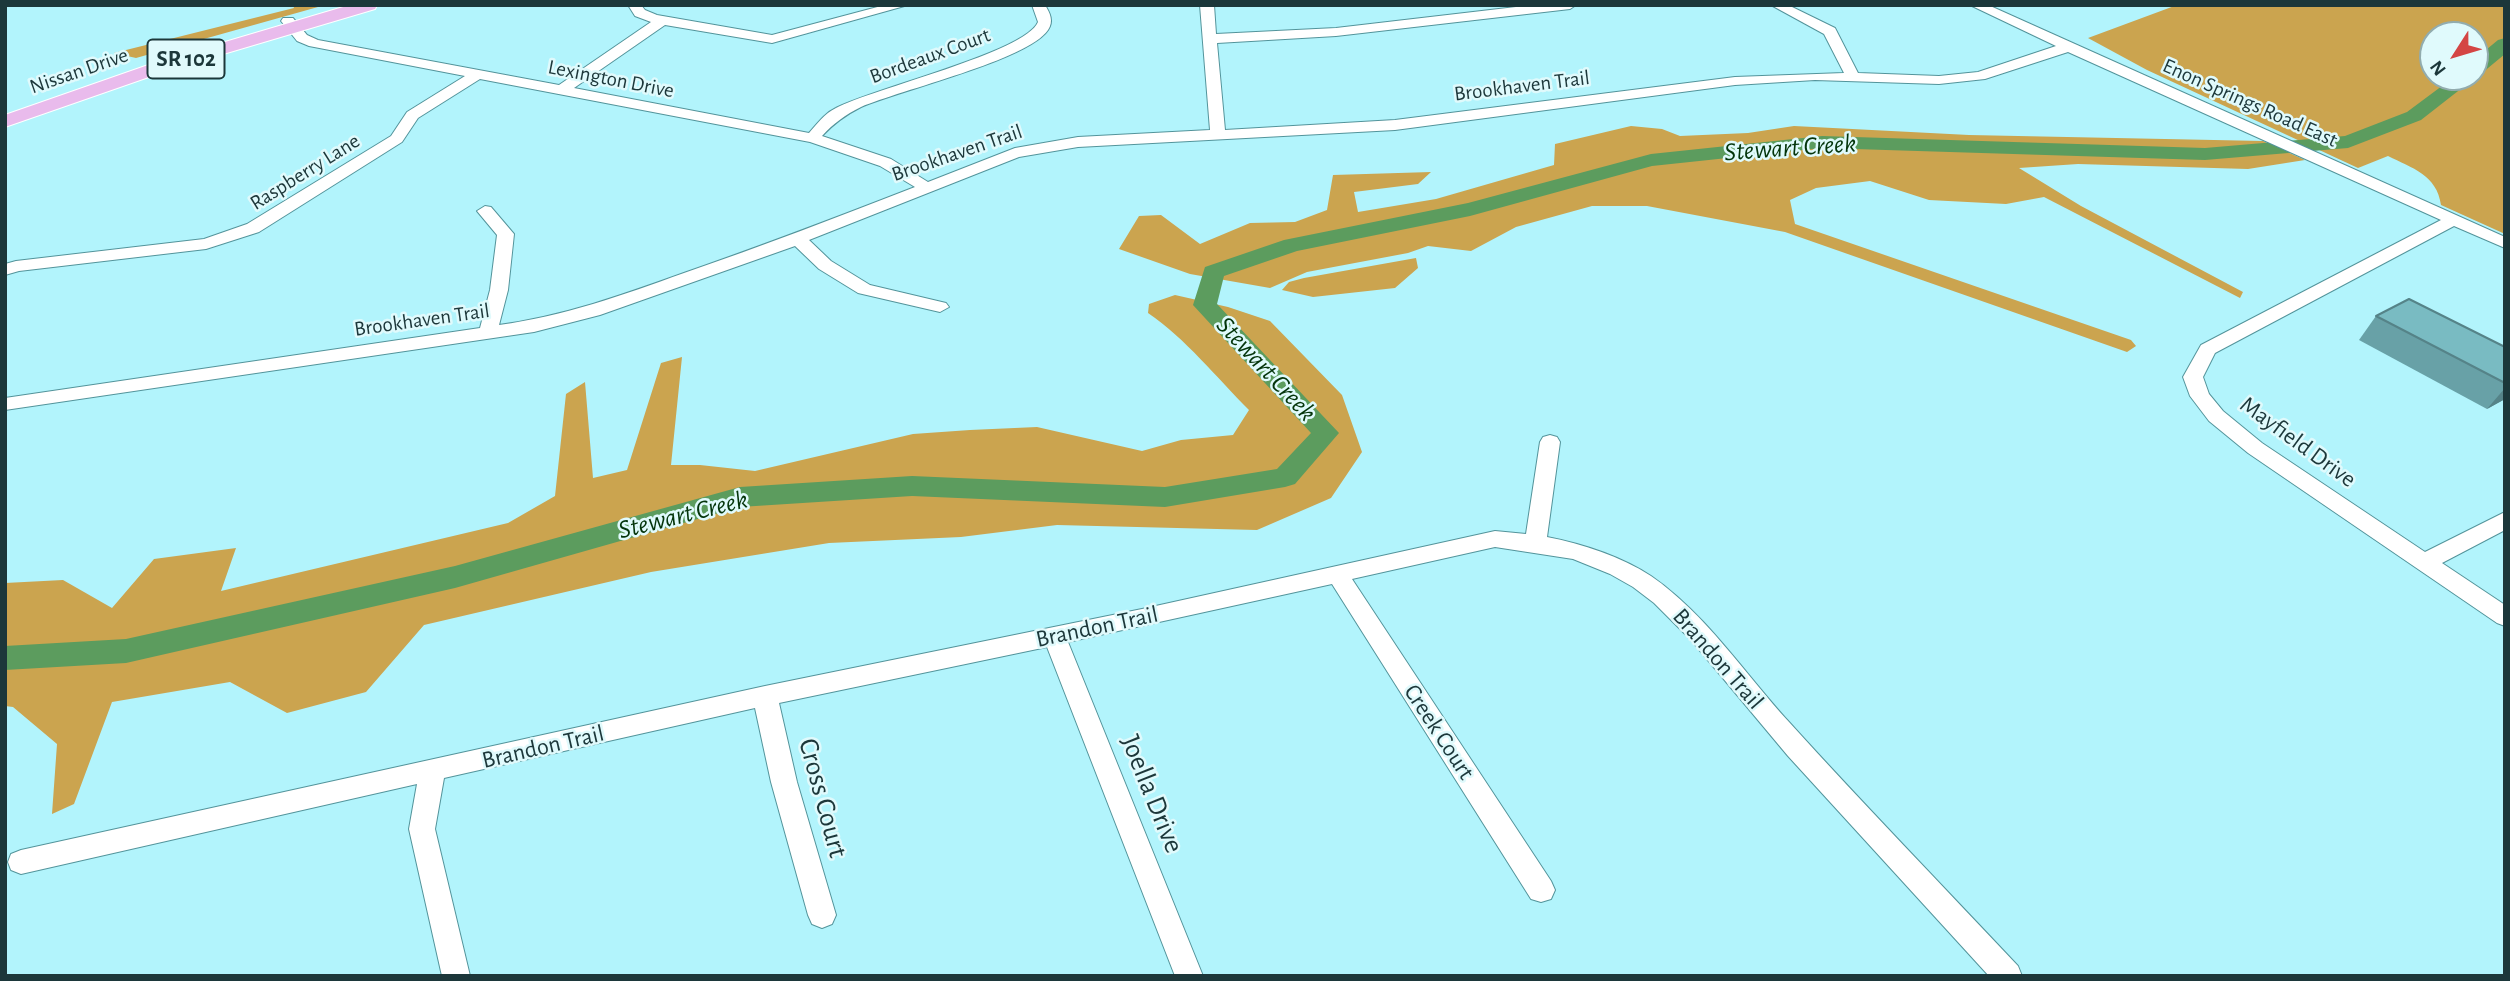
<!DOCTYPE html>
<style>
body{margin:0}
#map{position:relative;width:2510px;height:981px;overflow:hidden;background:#b2f4fc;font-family:"Alegreya Sans",sans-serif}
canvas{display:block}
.frame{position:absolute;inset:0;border:7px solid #1c373a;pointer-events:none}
.north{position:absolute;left:2419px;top:21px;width:70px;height:70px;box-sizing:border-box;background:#e0fafc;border:2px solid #92acae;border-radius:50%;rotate:233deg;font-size:19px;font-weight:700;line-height:28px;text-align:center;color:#1c373a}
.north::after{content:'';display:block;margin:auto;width:24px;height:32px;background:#d44544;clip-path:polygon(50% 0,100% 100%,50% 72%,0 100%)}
</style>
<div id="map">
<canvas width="2510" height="981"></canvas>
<div class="frame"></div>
<div class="north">N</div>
</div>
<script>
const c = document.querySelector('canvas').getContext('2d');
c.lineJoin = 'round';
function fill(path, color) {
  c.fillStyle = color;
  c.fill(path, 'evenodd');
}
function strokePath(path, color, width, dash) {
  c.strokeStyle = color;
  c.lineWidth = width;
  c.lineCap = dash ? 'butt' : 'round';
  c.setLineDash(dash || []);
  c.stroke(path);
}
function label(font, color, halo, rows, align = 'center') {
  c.font = font + ' "Alegreya Sans",sans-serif';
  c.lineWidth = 5;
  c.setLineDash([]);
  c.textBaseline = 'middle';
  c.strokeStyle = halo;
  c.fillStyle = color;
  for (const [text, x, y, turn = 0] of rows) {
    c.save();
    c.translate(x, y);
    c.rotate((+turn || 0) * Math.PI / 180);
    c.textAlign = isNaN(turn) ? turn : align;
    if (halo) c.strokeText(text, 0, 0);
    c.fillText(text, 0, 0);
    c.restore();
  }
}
fill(new Path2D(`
 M 293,5 L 318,7 L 136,58 L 114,53 L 294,8 Z
 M 2177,5 L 2505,5 L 2505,234 L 2441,205 C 2437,175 2412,168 2388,156 L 2358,168 L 2147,70 L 2088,38 ZM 2433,35 L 2475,35 L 2475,77 L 2433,77 Z
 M 1631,126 L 1662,129 L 1680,136 L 1748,133 L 1794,126 L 1969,135 L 2263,141 L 2305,160 L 2248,169 L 2078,164 L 2019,168 L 2081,206 L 2243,292 L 2240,298 L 2044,197 L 2006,204 L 1929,200 L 1870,181 L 1816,188 L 1790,200 L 1795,224 L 2131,340 L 2136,346 L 2127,352 L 1785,232 L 1647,206 L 1592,206 L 1516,227 L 1471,251 L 1428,246 L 1408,253 L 1307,272 L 1270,288 L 1190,274 L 1119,249 L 1139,216 L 1161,215 L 1200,244 L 1250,223 L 1295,222 L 1327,210 L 1333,175 L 1431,172 L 1418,184 L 1354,192 L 1358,212 L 1436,199 L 1554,165 L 1555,144 Z
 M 1416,258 L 1418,268 L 1395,288 L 1313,297 L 1282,290 L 1289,282 L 1304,278 Z
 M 1175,295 L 1228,307 L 1270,321 L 1342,395 L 1362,452 L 1331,498 L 1257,530 L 1057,525 L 961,537 L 829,543 L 651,572 L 424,625 L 366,692 L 287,713 L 230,682 L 112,702 L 74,804 L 52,814 L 57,744 L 13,707 L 5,706 L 5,583 L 63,580 L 112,608 L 154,559 L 236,548 L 221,591 L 508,523 L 555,496 L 566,394 L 585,382 L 593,478 L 627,470 L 661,363 L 682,357 L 671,465 L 700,465 L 755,471 L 913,434 L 970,430 L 1037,427 L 1142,451 L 1181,440 L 1233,435 L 1249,410 C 1216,377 1186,339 1148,313 L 1149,304 Z`), '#cba44f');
fill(new Path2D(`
 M 2505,38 L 2505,54 L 2482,73 L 2475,75 L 2475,59 L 2498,40 Z
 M 2454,77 L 2476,77 L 2421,120 L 2348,148 L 2205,160 L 1822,148 L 1652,166 L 1470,216 L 1297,251 L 1224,276 L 1217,304 L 1339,433 L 1295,484 L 1285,487 L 1165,507 L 912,496 L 740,507 L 455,588 L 126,663 L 5,670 L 5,646 L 126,639 L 455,566 L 740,487 L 912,476 L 1165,487 L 1277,469 L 1311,433 L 1193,305 L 1205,267 L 1284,240 L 1468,203 L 1651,154 L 1822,136 L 2205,148 L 2345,136 L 2407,112 Z`), '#5c9c5e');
const minor = new Path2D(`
 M 628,5 L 641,5 L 645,10 L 657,15 L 772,35 L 885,5 L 908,5 L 772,43 L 665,25 L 574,88 L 809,133 C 817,124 825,113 836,108 C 872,89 1026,52 1038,22 L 1032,5 L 1045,5 C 1050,13 1054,21 1048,30 C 1028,60 900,90 861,107 C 845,115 834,123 822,136 L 891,159 L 928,182 L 1015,148 L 1078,137 L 1210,130 L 1200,5 L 1214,5 L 1216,34 L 1336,28 L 1533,5 L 1576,5 L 1570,9 L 1336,36 L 1217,43 L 1225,130 L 1395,120 L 1735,77 L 1844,73 L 1824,34 L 1771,5 L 1788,5 L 1835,28 L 1858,73 L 1939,76 L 1978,72 L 2056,46 L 1970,5 L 1988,5 L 2505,237 L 2505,248 L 2454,226 L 2215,353 L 2203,377 L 2209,394 L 2223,411 L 2262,443 L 2425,552 L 2505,512 L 2505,530 L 2442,563 L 2505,605 L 2505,626 L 2497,623 L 2248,453 L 2209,421 L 2190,396 L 2183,377 L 2201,345 L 2441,220 L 2068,52 L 1985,79 L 1939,84 L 1815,80 L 1735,85 L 1395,130 L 1078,147 L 1019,157 L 809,240 L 831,261 L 870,285 L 946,303 L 949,307 L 940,312 L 858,293 L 819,269 L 795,246 L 600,315 L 534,332 L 5,410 L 5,398 L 480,328 L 490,290 L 497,235 L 477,211 L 485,206 L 491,207 L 514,234 L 508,290 L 499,325 C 564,316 623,295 684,273 C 762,246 838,217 915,187 L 880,166 L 810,142 L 480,79 L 418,118 L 402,142 L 259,232 L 206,249 L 19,271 L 5,275 L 5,264 L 16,261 L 204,239 L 247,224 L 391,136 L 407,112 L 465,76 L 309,46 L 297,41 L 281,21 L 283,18 L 293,18 L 307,35 L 318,40 L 559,85 L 651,22 L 635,16 Z
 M 1550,435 L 1557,437 L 1560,442 L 1547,537 C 1583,544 1620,556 1651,576 C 1706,614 1744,673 1789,722 C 1864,805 1942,885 2018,966 L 2022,976 L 1989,976 L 1788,756 L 1691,640 L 1654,603 L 1633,587 L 1610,574 L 1573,559 L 1495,547 L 1352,579 L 1551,881 L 1555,890 L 1551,899 L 1541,902 L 1531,899 L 1332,584 L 1068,642 L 1203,976 L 1175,976 L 1047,647 L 779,703 L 797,782 L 836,915 L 832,924 L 822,928 L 812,924 L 808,915 L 771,782 L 755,708 L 444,778 L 435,829 L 470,976 L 442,976 L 409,829 L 417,784 L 21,874 L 11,870 L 8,862 L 11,854 L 21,850 L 765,686 L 1142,609 L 1495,531 L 1526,534 L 1540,442 L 1543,437 Z`);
const major = new Path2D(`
 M 350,5 L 377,5 L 375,9 L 166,71 L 5,127 L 5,115 L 154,63 Z`);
strokePath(minor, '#53949b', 2);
strokePath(major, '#fff', 2);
fill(minor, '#fff');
fill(major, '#e9bbec');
fill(new Path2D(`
 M 2376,316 L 2505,347 L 2505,399 L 2487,409 L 2359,340 Z`), '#68a1a7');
fill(new Path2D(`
 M 2505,388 L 2505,399 L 2487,409 Z`), '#558388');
const building = new Path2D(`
 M 2409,299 L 2505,347 L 2505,383 L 2376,316 Z`);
fill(building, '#79bbc2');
strokePath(building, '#558388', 2);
label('21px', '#1c373a', '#e0fafc', [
 ["Bordeaux Court",930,56,-20],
 ["Nissan Drive",79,71,-19],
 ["Lexington Drive",611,79,11],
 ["Brookhaven Trail",1522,86,-7],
 ["Enon Springs Road East",2250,103,24],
 ["Brookhaven Trail",957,153,-19],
 ["Raspberry Lane",305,172,-32],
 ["Brookhaven Trail",422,320,-8]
]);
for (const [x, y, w] of [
 [186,59,77]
]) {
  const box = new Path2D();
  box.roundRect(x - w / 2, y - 19.5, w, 39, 5);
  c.fillStyle = '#e0fafc';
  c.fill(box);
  strokePath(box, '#1c373a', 2);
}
label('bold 23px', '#1c373a', null, [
 ["SR 102",186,59]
]);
label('24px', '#1c373a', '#e0fafc', [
 ["Mayfield Drive",2298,442,36],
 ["Brandon Trail",1097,627,-12],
 ["Brandon Trail",1718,659,49],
 ["Creek Court",1439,732,57],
 ["Brandon Trail",543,747,-13]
]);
label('italic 26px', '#04350b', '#e0fafc', [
 ["Stewart Creek",1790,148,-4],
 ["Stewart Creek",1266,369,47],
 ["Stewart Creek",683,515,-14]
]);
label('28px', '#1c373a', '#e0fafc', [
 ["Joella Drive",1152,794,68],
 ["Cross Court",823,798,75]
]);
</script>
